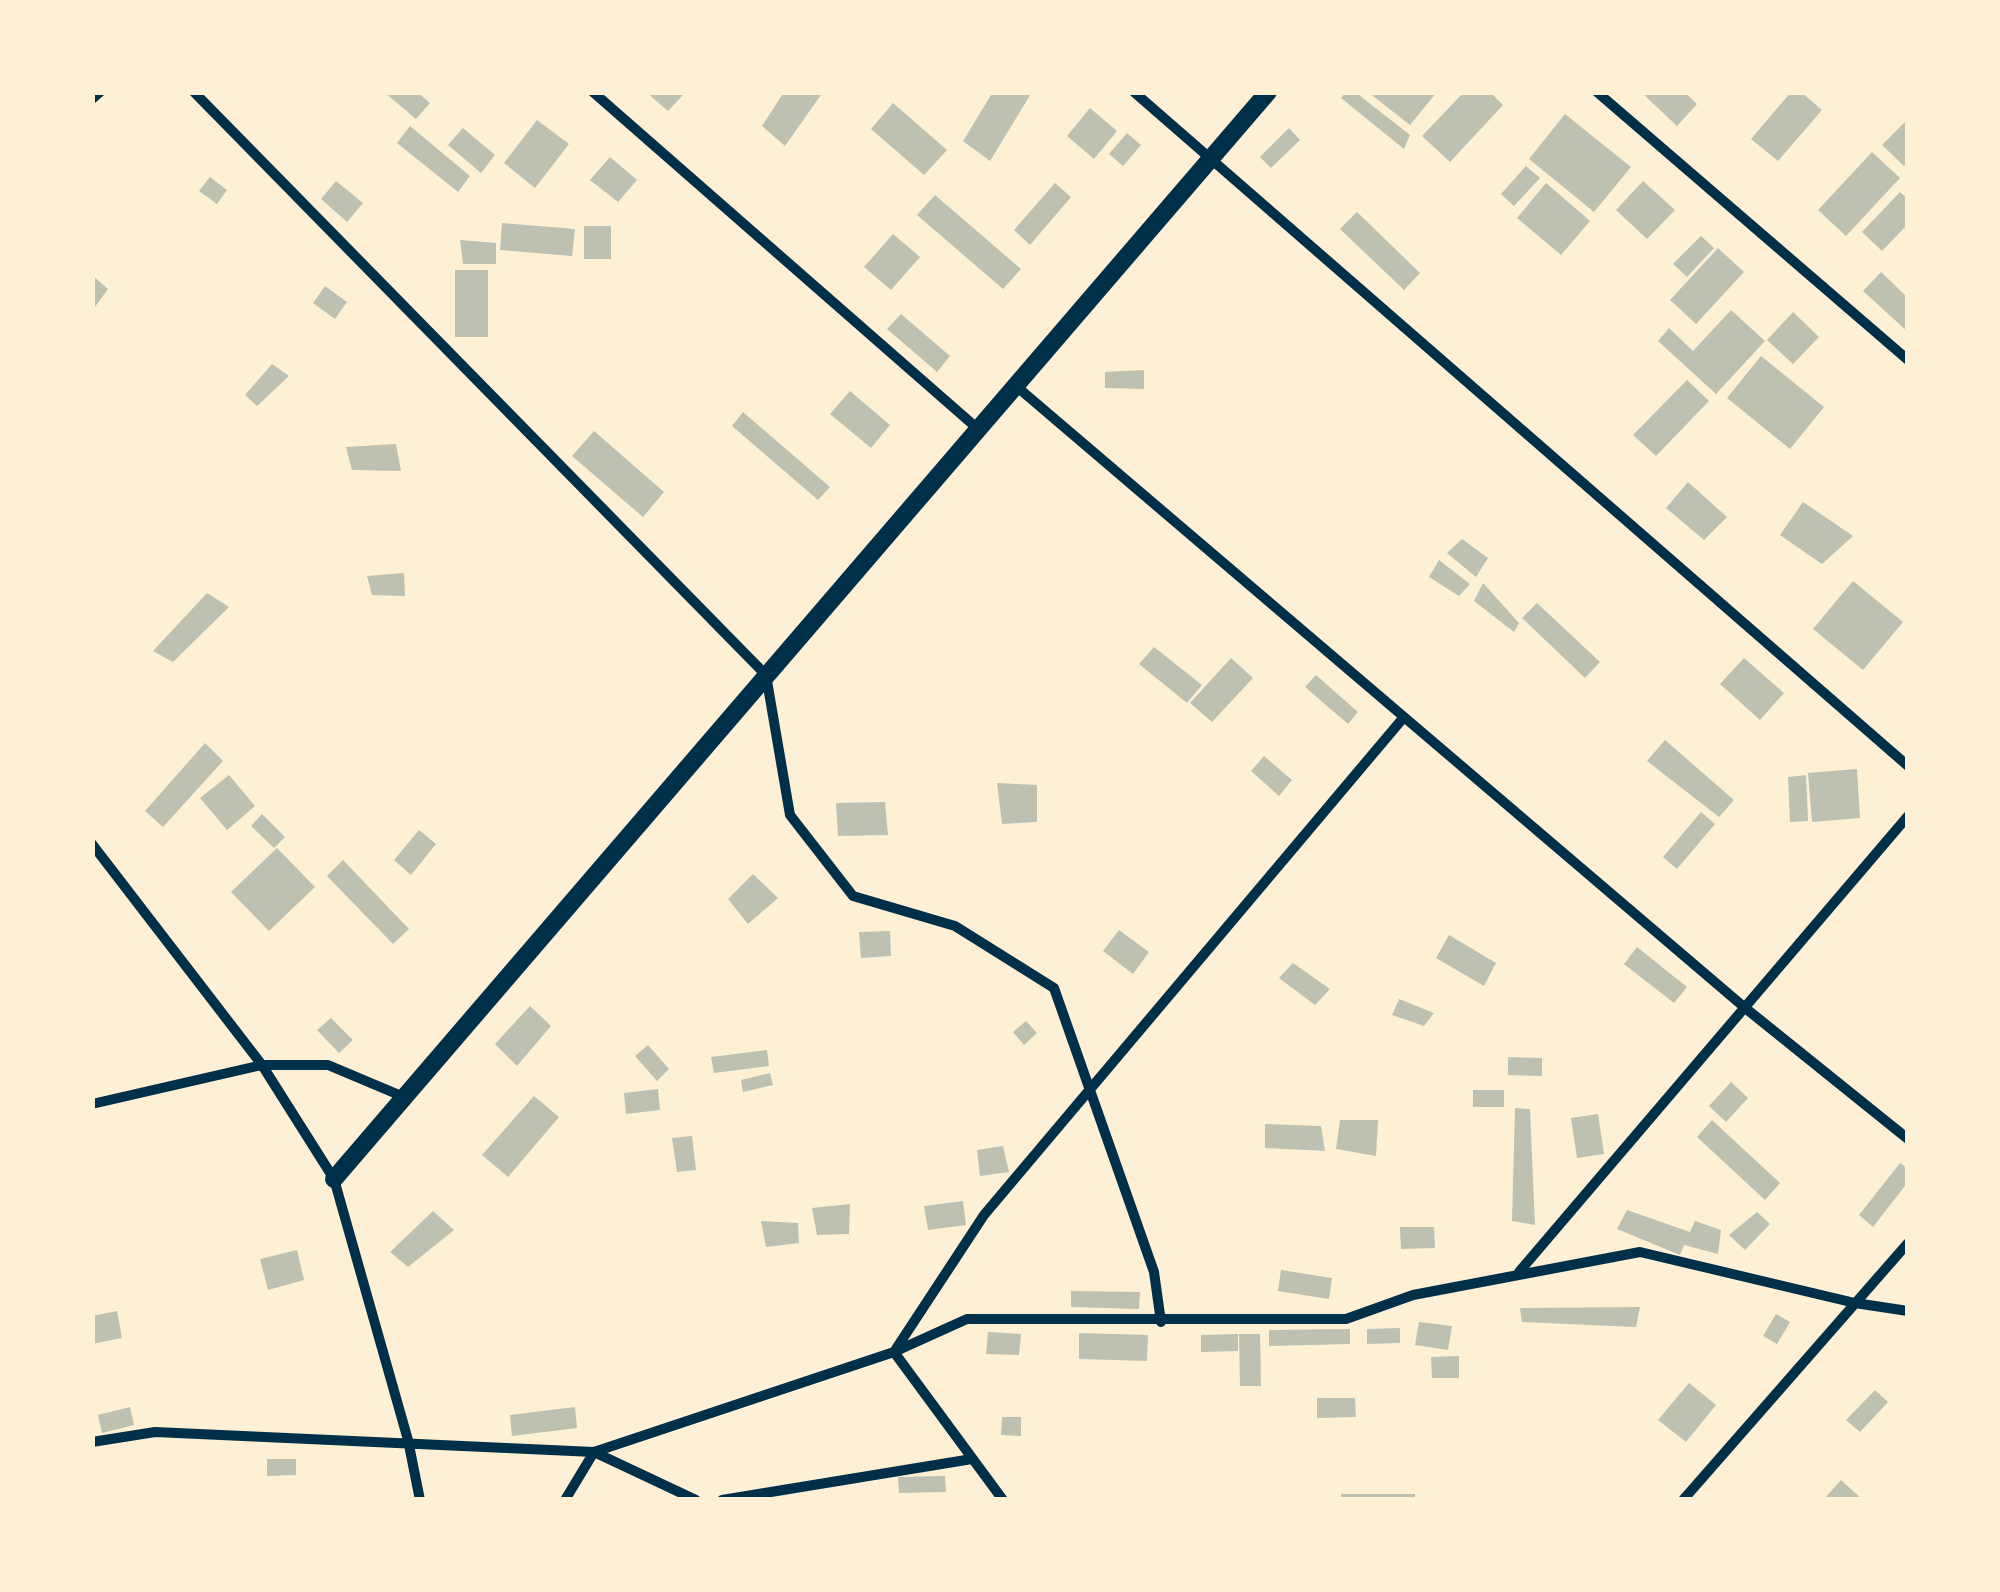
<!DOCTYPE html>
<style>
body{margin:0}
#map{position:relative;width:2000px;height:1592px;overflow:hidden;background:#fdf0d5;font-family:Manrope,sans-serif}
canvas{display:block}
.frame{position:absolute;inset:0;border:95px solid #fdf0d5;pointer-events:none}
</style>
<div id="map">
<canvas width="2000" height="1592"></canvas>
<div class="frame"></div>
</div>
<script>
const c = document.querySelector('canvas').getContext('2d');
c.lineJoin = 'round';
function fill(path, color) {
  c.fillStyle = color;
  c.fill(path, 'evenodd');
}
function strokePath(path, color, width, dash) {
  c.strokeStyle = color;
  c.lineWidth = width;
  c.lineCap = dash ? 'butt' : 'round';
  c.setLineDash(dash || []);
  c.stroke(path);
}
fill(new Path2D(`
 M 384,92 L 417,92 L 430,103 L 416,119 Z
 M 646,92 L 680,92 L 683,95 L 668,111 Z
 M 784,92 L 823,92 L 785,146 L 762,126 Z
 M 993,92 L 1032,92 L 990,161 L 963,141 Z
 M 1346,92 L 1355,92 L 1410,135 L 1404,149 L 1341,98 Z
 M 1368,92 L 1437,92 L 1410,125 Z
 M 1464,92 L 1490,92 L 1503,105 L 1450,162 L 1422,136 Z
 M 1641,92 L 1685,92 L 1697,104 L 1677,126 Z
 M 1791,92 L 1801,92 L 1822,110 L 1778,161 L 1751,139 Z
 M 893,103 L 947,150 L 924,175 L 871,129 Z
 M 1090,108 L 1117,131 L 1094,159 L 1067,136 Z
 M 1565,114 L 1631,167 L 1594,212 L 1529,159 Z
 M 1908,119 L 1908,162 L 1904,166 L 1882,145 Z
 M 537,120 L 569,144 L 535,188 L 504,163 Z
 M 410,126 L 470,176 L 458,192 L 397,143 Z
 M 463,128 L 495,155 L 481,173 L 448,145 Z
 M 1289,128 L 1300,140 L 1271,168 L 1260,157 Z
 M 1127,133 L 1141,145 L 1123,166 L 1109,154 Z
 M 1872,152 L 1900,178 L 1846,236 L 1818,210 Z
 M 610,157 L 637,180 L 618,202 L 590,180 Z
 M 1526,166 L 1540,178 L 1514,206 L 1501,194 Z
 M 210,177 L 227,190 L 217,204 L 199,191 Z
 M 336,181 L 363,203 L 347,222 L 321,199 Z
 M 1643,181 L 1675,210 L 1647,239 L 1616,210 Z
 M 1055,183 L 1071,197 L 1030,245 L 1014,230 Z
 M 1546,183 L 1590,221 L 1561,255 L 1517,218 Z
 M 1900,192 L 1908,199 L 1908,224 L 1882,251 L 1862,232 Z
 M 935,195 L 1021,269 L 1003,289 L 917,215 Z
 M 1357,212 L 1420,273 L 1404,290 L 1340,229 Z
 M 502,223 L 575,229 L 572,256 L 500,250 Z
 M 584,226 L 611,226 L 611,259 L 584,259 Z
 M 893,234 L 920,257 L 891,290 L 864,267 Z
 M 1701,236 L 1714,248 L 1687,277 L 1673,264 Z
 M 460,240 L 496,243 L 496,264 L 463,264 Z
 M 1718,248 L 1744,272 L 1696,324 L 1670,300 Z
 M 455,270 L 488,270 L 488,337 L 455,337 Z
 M 1881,272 L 1908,298 L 1908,332 L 1863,291 Z
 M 92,275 L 108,289 L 92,311 Z
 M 325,286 L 347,302 L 335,319 L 313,303 Z
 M 1731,310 L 1765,341 L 1716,394 L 1658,341 L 1669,328 L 1693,351 Z
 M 1793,312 L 1819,337 L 1793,364 L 1767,340 Z
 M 901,314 L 950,356 L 937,372 L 887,329 Z
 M 1761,356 L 1824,407 L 1790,449 L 1727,398 Z
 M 272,364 L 289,376 L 257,406 L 245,395 Z
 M 1144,370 L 1144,389 L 1105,388 L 1105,372 Z
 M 1687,380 L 1709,401 L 1656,456 L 1633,435 Z
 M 850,391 L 890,425 L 871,448 L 830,414 Z
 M 743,412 L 830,487 L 818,500 L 732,426 Z
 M 594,431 L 664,492 L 643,517 L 572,456 Z
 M 396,444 L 401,471 L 352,470 L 346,447 Z
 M 1688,482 L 1727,517 L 1704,540 L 1666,508 Z
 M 1803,502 L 1853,536 L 1822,564 L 1780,535 Z
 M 1462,539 L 1488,558 L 1476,577 L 1447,553 Z
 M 1439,560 L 1470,584 L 1459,596 L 1429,577 Z
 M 404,573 L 405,596 L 372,595 L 367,576 Z
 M 1853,581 L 1903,622 L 1863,670 L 1813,629 Z
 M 1483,583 L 1519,623 L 1514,632 L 1474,601 Z
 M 207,593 L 229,607 L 173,662 L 153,651 Z
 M 1537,603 L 1600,662 L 1585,678 L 1522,618 Z
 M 1154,647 L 1202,685 L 1187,703 L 1139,664 Z
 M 1231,658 L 1253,678 L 1212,722 L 1190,703 Z
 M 1744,658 L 1784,693 L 1760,720 L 1720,684 Z
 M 1316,675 L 1358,712 L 1348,724 L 1305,687 Z
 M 1665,740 L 1734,800 L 1719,817 L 1647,761 Z
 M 205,743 L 223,761 L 163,827 L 145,811 Z
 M 1264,756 L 1292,780 L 1279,796 L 1251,771 Z
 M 1857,769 L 1860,818 L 1812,822 L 1808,773 Z
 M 229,775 L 255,806 L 227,830 L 200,798 Z
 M 1806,775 L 1808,821 L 1790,822 L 1788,777 Z
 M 997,783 L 1037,785 L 1037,822 L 1002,824 Z
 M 885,802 L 888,835 L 838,836 L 836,803 Z
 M 1701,812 L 1715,824 L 1677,869 L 1663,857 Z
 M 262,814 L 285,837 L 274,848 L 251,826 Z
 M 419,830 L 436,844 L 411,875 L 394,860 Z
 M 277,848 L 315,887 L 269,931 L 231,892 Z
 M 343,860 L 409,929 L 393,944 L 327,876 Z
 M 753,874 L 778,898 L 748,924 L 728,899 Z
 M 1119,930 L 1149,952 L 1133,974 L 1103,951 Z
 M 890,931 L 891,956 L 861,958 L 859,932 Z
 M 1449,935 L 1496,963 L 1484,986 L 1436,958 Z
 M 1637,947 L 1687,987 L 1674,1003 L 1624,964 Z
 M 1293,963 L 1330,989 L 1315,1005 L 1279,978 Z
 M 1399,999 L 1434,1013 L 1424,1026 L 1392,1015 Z
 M 530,1006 L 551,1026 L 517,1066 L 495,1044 Z
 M 331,1018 L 353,1040 L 339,1053 L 317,1030 Z
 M 1026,1021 L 1037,1033 L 1024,1045 L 1013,1032 Z
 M 648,1045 L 669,1069 L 657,1081 L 635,1056 Z
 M 767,1050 L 769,1066 L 714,1073 L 711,1057 Z
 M 1508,1057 L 1542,1058 L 1542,1076 L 1508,1075 Z
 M 770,1073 L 773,1085 L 743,1092 L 741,1080 Z
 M 1731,1082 L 1748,1098 L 1726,1122 L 1709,1106 Z
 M 658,1089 L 660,1110 L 626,1114 L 624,1093 Z
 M 1473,1090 L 1504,1090 L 1504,1107 L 1473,1107 Z
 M 534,1096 L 559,1117 L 508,1177 L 482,1155 Z
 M 1515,1108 L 1530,1109 L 1535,1225 L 1512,1221 Z
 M 1598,1114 L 1604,1154 L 1577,1158 L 1571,1118 Z
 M 1340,1120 L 1378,1120 L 1376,1156 L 1336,1149 Z
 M 1712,1120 L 1780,1183 L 1765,1200 L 1697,1137 Z
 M 1265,1124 L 1321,1126 L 1325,1151 L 1265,1148 Z
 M 692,1136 L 696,1170 L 677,1172 L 672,1138 Z
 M 1003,1146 L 1009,1172 L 980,1176 L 977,1150 Z
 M 1900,1163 L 1908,1169 L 1908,1182 L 1873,1227 L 1859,1215 Z
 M 963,1201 L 966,1225 L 928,1230 L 924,1206 Z
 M 850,1204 L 849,1234 L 817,1235 L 812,1208 Z
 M 1627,1210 L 1690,1232 L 1695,1221 L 1721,1230 L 1718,1254 L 1684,1245 L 1680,1255 L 1617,1229 Z
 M 433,1211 L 454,1230 L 408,1267 L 390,1252 Z
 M 1757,1212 L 1770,1224 L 1745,1250 L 1729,1235 Z
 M 761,1221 L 798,1223 L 799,1243 L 766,1247 Z
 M 1400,1227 L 1434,1227 L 1435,1248 L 1401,1249 Z
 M 297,1250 L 304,1280 L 268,1290 L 260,1259 Z
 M 1281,1270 L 1332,1278 L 1329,1299 L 1278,1291 Z
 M 1071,1291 L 1140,1292 L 1139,1309 L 1071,1307 Z
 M 1640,1307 L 1636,1327 L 1522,1322 L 1520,1308 Z
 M 117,1311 L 122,1338 L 92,1344 L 92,1316 Z
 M 1776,1314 L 1790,1322 L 1777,1344 L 1763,1336 Z
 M 1419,1322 L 1452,1326 L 1448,1350 L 1415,1345 Z
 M 1400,1328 L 1400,1343 L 1367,1344 L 1367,1329 Z
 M 1350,1329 L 1350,1344 L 1269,1346 L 1269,1330 Z
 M 988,1332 L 1021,1334 L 1019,1355 L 986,1354 Z
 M 1079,1333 L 1148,1335 L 1147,1361 L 1079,1359 Z
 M 1238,1334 L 1238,1351 L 1201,1352 L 1201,1335 Z
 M 1239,1334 L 1260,1334 L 1261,1386 L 1240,1386 Z
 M 1459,1356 L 1459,1378 L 1432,1378 L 1431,1357 Z
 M 1689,1383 L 1716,1405 L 1686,1442 L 1658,1420 Z
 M 1875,1390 L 1888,1402 L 1860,1432 L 1846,1420 Z
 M 1317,1398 L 1355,1398 L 1356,1417 L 1317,1418 Z
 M 130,1407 L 134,1425 L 102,1433 L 98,1415 Z
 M 575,1407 L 577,1428 L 512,1436 L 510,1415 Z
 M 1002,1417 L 1021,1417 L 1021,1436 L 1001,1435 Z
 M 267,1459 L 296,1459 L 296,1475 L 267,1476 Z
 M 945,1476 L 946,1492 L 899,1493 L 898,1477 Z
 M 1841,1480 L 1863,1500 L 1823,1500 Z
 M 1341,1494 L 1415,1494 L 1415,1500 L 1341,1500 Z`), '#bec0b2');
strokePath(new Path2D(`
 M 194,92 L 766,675 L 790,815 L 853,896 L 955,926 L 1054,988 L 1154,1272 L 1161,1322
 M 593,92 L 978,429
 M 1134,92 L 1908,766
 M 1597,92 L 1908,360
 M 92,99 L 100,92
 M 1016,386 L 1744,1007 L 1908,1139
 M 92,844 L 262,1065 L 334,1179 L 408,1440 L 420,1500
 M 92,1104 L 262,1065 L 328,1065 L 404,1097
 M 1519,1272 L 1908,816
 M 92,1442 L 155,1432 L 594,1452 L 894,1352 L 984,1215 L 1404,717
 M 565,1500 L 594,1452 L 696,1500
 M 722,1500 L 972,1459
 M 1003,1500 L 894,1352 L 967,1319 L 1346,1319 L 1413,1295 L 1640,1252 L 1855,1303 L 1908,1311
 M 1683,1500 L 1908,1243`), '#003049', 10);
strokePath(new Path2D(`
 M 334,1179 L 1268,92`), '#003049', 18);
</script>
